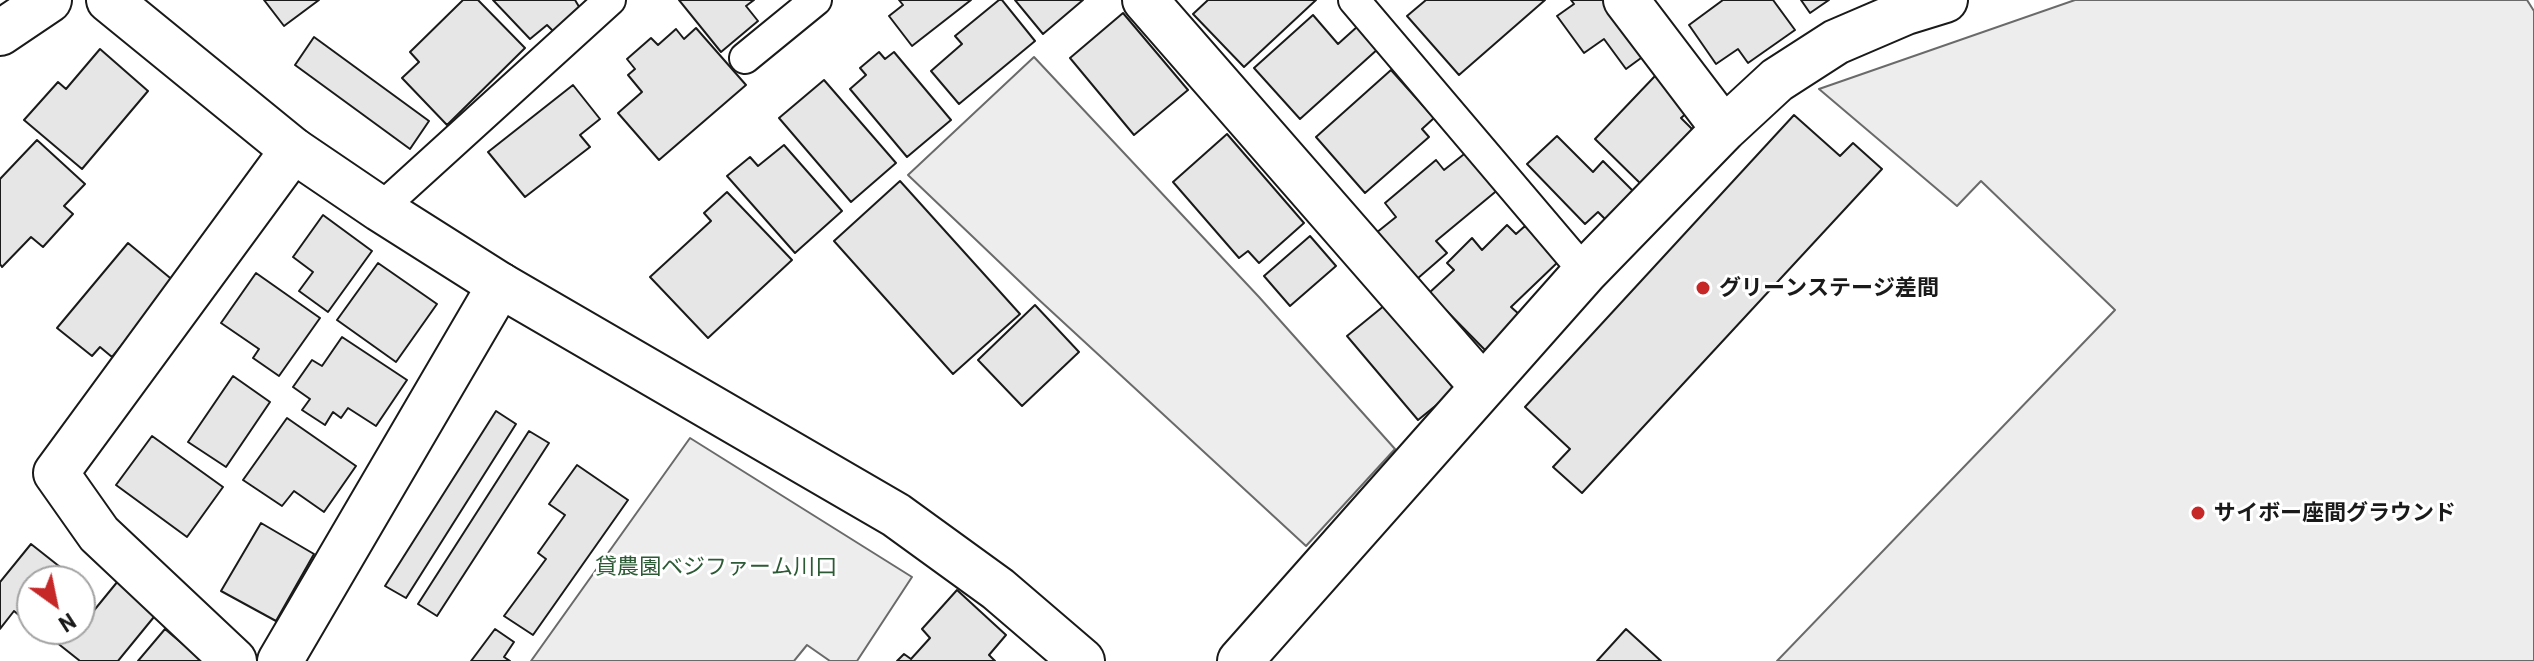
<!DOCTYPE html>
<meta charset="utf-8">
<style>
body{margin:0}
#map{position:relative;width:2534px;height:661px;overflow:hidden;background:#fff;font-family:Barlow,sans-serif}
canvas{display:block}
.north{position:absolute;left:16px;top:565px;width:80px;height:80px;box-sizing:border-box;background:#fff;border:2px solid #a3a3a3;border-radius:50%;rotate:147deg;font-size:22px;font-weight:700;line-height:32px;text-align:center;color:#1a1a1a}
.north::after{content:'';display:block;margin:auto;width:28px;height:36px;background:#c62828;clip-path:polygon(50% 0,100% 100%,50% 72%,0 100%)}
</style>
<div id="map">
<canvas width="2534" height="661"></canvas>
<div class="north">N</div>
</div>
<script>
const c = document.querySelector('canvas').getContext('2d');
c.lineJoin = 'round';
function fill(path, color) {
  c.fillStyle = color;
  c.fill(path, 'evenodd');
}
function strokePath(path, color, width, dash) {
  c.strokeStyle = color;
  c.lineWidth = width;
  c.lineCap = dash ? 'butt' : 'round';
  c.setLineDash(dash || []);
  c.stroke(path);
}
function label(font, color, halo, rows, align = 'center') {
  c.font = font + ' Barlow,"Noto Sans JP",sans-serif';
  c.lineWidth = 6;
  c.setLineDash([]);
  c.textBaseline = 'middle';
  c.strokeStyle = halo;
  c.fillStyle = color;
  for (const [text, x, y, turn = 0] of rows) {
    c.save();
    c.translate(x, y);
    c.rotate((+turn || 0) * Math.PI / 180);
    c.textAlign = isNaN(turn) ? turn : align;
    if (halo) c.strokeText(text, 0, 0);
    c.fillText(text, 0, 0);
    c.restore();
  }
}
const built = new Path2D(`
 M 2075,0 L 2527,0 L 2534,11 L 2534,661 L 1777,661 L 2115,310 L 1981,181 L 1957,206 L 1819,89 Z
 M 1034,57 L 1259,297 L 1395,449 L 1306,546 L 1037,298 L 908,175 Z
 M 690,438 L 912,577 L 857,661 L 830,661 L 807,645 L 794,661 L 531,661 Z`);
fill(built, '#ededed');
strokePath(built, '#6a6a6a', 2);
const building = new Path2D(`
 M 264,0 L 319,0 L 284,26 Z
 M 463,0 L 478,0 L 525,48 L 447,125 L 402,78 L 419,62 L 410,52 Z
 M 493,0 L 575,0 L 581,10 L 556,34 L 547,25 L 530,39 Z
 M 679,0 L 754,0 L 746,6 L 758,21 L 721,52 Z
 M 899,0 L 971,0 L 912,46 L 889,16 L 903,5 Z
 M 999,0 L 1002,0 L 1035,41 L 959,104 L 931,71 L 962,44 L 955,36 Z
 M 1015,0 L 1083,0 L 1043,34 Z
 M 1208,0 L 1316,0 L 1244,67 L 1193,14 Z
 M 1426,0 L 1545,0 L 1459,75 L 1407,16 Z
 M 1571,0 L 1615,0 L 1652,50 L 1626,69 L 1604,39 L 1584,53 L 1557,16 L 1574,4 Z
 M 1723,0 L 1773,0 L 1795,30 L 1748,63 L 1738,49 L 1716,64 L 1689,25 Z
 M 1801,0 L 1829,0 L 1810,13 Z
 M 1123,13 L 1188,90 L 1134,135 L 1070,58 Z
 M 1313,15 L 1338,44 L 1358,26 L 1379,48 L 1300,119 L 1254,68 Z
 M 696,28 L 746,85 L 659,160 L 618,113 L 642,92 L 628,75 L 635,69 L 627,59 L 651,38 L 658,45 L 676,29 L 684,39 Z
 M 314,37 L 429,121 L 410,149 L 295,65 Z
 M 100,49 L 148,91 L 82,169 L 24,120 L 58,82 L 66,89 Z
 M 879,52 L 885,59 L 894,52 L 951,120 L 907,157 L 850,89 L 866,75 L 860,68 Z
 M 1391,70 L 1434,118 L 1422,129 L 1429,137 L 1365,193 L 1316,137 Z
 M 1655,76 L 1690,110 L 1681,118 L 1696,133 L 1644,187 L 1595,139 Z
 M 824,80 L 896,163 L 851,202 L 779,118 Z
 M 573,85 L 600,119 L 580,135 L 590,147 L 525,197 L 488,152 Z
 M 1794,115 L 1840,156 L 1853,143 L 1882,169 L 1582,493 L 1553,467 L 1570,449 L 1525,407 Z
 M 1227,134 L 1304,223 L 1259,263 L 1248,251 L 1239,258 L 1173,182 Z
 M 1557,136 L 1593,172 L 1603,161 L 1638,196 L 1610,224 L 1598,212 L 1585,224 L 1527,164 Z
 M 37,140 L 85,184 L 64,206 L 73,214 L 43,247 L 31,237 L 2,267 L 0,264 L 0,179 Z
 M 784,145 L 842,211 L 795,253 L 727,176 L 750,157 L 758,166 Z
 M 1468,151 L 1500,188 L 1436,241 L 1447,253 L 1410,285 L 1371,237 L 1396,217 L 1385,203 L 1436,160 L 1444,170 Z
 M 900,181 L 1020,314 L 953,374 L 834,241 Z
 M 727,192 L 792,260 L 708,338 L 650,277 L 711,221 L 704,213 Z
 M 323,215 L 372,251 L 328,312 L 299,291 L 313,272 L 293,257 Z
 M 1507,225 L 1516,234 L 1525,226 L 1559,261 L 1511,307 L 1520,315 L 1485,350 L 1429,293 L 1454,270 L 1447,263 L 1472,238 L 1482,250 Z
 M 1310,236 L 1336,266 L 1290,306 L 1264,276 Z
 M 128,243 L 175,282 L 112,357 L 100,347 L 92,356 L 57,328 Z
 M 378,263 L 437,304 L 396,362 L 337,320 Z
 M 256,273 L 320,318 L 279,376 L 253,358 L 259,349 L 221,323 Z
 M 1035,305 L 1079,352 L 1022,406 L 978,360 Z
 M 1385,305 L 1455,390 L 1418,420 L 1347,336 Z
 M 342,337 L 407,380 L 376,426 L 348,408 L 341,418 L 333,412 L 325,425 L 302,410 L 310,399 L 293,387 L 312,360 L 322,366 Z
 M 233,376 L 270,402 L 226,467 L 188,442 Z
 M 496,411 L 516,424 L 406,598 L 385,586 Z
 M 287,418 L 356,466 L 324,512 L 294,491 L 282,506 L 243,480 Z
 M 529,431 L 549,443 L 437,616 L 418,604 Z
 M 152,436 L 223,487 L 187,537 L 116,485 Z
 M 577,465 L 628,500 L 533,635 L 504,616 L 546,559 L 538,553 L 565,515 L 549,504 Z
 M 261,523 L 314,554 L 276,621 L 221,591 Z
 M 31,544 L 74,578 L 72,581 L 32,581 L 32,614 L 26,621 L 14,611 L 0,629 L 0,582 Z
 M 118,581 L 158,612 L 118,661 L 80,661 L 51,638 L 59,629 L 80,629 L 80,614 L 87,619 Z
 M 957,590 L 1006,635 L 989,655 L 995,661 L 897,661 L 904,654 L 911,659 L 930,638 L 922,629 Z
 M 165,629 L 203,661 L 138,661 Z
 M 495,629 L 514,642 L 504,657 L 510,661 L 471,661 Z
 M 1626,629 L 1661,661 L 1597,661 Z`);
fill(building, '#e6e6e6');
strokePath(building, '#1a1a1a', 2);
const service = new Path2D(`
 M 1354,0 L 1585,272
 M 745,58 L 816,0
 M 380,209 L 610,0`);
const minor = new Path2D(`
 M 1145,0 L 1483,387
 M 1626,0 L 1724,129
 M 0,33 L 49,0
 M 234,661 L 99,534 L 56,473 L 293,150
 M 280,661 L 500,285
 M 1240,661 L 1585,272 L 1724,129 L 1777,80 L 1836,42 L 1906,12 L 1945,0`);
const tertiary = new Path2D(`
 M 109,0 L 293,150 L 380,209 L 500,285 L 896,515 L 998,589 L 1082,661`);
strokePath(service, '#1a1a1a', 34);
strokePath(minor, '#1a1a1a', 48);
strokePath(tertiary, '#1a1a1a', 48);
strokePath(service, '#fff', 30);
strokePath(minor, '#fff', 44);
strokePath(tertiary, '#fff', 44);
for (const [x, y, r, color] of [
 [1703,288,8,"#c62828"],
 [2198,513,8,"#c62828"]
]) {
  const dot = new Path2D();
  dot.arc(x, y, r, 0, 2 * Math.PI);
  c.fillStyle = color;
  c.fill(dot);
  strokePath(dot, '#fff', 3);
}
label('bold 22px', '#1a1a1a', '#fff', [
 ["グリーンステージ差間",1719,288],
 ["サイボー座間グラウンド",2214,513]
], 'left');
label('22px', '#2b5a34', '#fff', [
 ["貸農園ベジファーム川口",716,567]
]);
</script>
